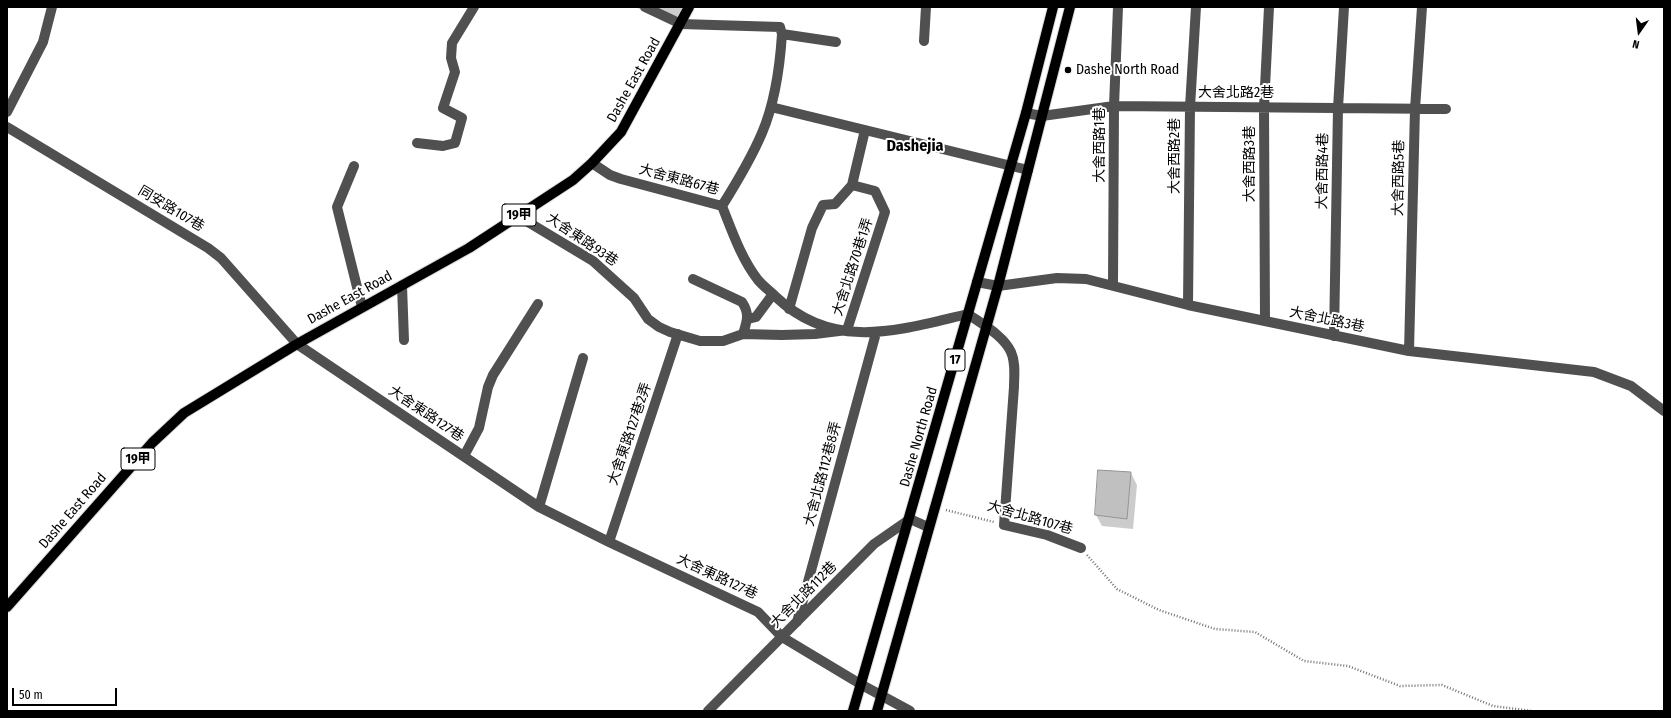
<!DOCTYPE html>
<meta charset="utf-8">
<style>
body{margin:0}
#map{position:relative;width:1671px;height:718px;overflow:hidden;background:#fff;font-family:"Fira Sans Condensed",sans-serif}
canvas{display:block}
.frame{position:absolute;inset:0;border:8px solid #000;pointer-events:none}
.north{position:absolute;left:1619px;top:12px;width:40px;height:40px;-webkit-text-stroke:3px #fff;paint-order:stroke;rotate:194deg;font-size:11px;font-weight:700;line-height:16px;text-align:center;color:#000}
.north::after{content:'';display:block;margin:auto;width:14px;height:18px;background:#000;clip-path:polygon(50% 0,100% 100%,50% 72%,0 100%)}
.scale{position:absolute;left:12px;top:688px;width:105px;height:18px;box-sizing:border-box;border:2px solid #000;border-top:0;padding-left:5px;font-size:12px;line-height:14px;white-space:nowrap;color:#000;-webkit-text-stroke:3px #fff;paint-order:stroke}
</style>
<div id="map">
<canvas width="1671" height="718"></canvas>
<div class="frame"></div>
<div class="north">N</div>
<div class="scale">50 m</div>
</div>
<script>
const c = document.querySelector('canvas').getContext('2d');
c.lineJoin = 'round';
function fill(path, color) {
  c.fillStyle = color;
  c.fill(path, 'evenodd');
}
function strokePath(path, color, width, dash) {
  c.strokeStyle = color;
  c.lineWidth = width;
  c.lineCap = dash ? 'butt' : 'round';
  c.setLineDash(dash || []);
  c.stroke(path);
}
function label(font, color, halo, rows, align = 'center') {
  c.font = font + ' "Fira Sans Condensed","Noto Sans TC",sans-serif';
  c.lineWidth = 4;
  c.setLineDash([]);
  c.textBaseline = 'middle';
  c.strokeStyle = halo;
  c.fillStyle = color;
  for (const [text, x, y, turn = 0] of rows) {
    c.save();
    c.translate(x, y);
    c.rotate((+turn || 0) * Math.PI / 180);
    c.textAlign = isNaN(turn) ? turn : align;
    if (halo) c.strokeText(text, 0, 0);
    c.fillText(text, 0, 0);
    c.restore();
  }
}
fill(new Path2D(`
 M 635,7 L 693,7 L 683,28 Z
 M 1099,471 L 1131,473 L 1137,485 L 1133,529 L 1102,526 L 1096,515 Z`), '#0003');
const building = new Path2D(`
 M 1098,470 L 1131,472 L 1127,519 L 1095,515 Z`);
fill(building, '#c0c0c0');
strokePath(building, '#949494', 1);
const major = new Path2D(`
 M 7,607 L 152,443 L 184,413 L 297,344 L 469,248 L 573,180 L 592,163 L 621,132 L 689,7
 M 853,711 L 1026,113 L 1053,7
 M 877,711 L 998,286 L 1070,7`);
strokePath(major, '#dbdbdb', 12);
strokePath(new Path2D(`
 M 946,510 L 994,522
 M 1087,555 L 1117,589 L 1159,610 L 1215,629 L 1255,632 L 1304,661 L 1348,666 L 1400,686 L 1442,685 L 1493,706 L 1533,711`), '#727272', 2.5, [1, 2]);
strokePath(new Path2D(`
 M 645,7 L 681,24 L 780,27 L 782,34 L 836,42
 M 924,41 L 926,7
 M 771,107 L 865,130
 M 7,112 L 43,42 L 52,7
 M 1026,113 L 1042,116 L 1114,106 L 1446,109
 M 7,127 L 208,248 L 221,258 L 297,344 L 539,507 L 609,542 L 758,612 L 782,637 L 862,685 L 910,711
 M 417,143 L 443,146 L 455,143 L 462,118 L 443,108 L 455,72 L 451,58 L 452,43 L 474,7
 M 592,163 L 610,175 L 621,179 L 722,206
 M 354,166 L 337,207 L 362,307
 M 722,206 C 732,231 741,258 758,280 C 763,286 770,291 776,297 C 834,352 899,330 968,314 C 982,324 1004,336 1011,352 C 1016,363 1014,376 1014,387 L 1004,525 L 1047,535 L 1081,548
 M 722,206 C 737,182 751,159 762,133 C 774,105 780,65 782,34
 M 518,216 L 593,261 L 634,298 L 648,319 L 659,327 L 670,332 L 700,341 L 723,341 L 743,334 L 782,335 L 815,334 L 847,330 L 885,212 L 875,191 L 852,185
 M 693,279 L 742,302 C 750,314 747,321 743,334
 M 977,282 L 998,286 L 1057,278 L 1086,279 L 1188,305 L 1409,351 L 1594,372 L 1631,386 L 1664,411
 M 1113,284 L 1114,106 L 1118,7
 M 402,286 L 404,340
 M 1188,305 L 1190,107 L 1196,7
 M 789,309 L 812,228 L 823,205 L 835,204 L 852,185 L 865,130 L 1028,170
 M 748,319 L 756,317 L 773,294
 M 1265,321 L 1264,107 L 1269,7
 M 1334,336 L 1338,108 L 1344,7
 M 1409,351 L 1415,109 L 1422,7
 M 464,456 L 479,428 L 488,387 L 493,375 L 538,304
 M 539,507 L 583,358
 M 609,542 L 678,334
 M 797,622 L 876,333
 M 708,711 L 874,544 L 910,519 L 928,527`), '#505050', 10);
strokePath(major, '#000', 10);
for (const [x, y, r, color] of [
 [1068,70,4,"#000"]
]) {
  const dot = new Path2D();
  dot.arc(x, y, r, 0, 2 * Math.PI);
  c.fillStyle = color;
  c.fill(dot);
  strokePath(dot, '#fff', 1.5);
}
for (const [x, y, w] of [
 [519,215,34],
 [955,360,20],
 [138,459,34]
]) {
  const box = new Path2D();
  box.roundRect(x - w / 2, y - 11, w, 22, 3);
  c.fillStyle = '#fff';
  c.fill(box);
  strokePath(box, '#000', 1);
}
label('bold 13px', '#000', null, [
 ["19甲",519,215],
 ["17",955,360],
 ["19甲",138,459]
]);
label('14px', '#000', '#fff', [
 ["Dashe North Road",1076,70]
], 'left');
label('14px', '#000', '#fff', [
 ["Dashe East Road",634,80,-61],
 ["大舍北路2巷",1236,93],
 ["大舍西路1巷",1100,145,-90],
 ["大舍西路2巷",1175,156,-90],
 ["大舍西路3巷",1250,164,-90],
 ["大舍西路4巷",1323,171,-89],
 ["大舍西路5巷",1399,178,-89],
 ["大舍東路67巷",679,180,15],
 ["同安路107巷",171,209,31],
 ["大舍東路93巷",582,240,34],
 ["大舍北路70巷1弄",853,267,-72],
 ["Dashe East Road",350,298,-29],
 ["大舍北路3巷",1327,320,12],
 ["大舍東路127巷",426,414,34],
 ["大舍東路127巷2弄",630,434,-71],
 ["Dashe North Road",919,437,-74],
 ["大舍北路112巷8弄",823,474,-75],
 ["Dashe East Road",73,511,-49],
 ["大舍北路107巷",1030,518,16],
 ["大舍東路127巷",717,577,25],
 ["大舍北路112巷",804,595,-45]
]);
label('bold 16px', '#000', '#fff', [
 ["Dashejia",915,147]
]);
</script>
